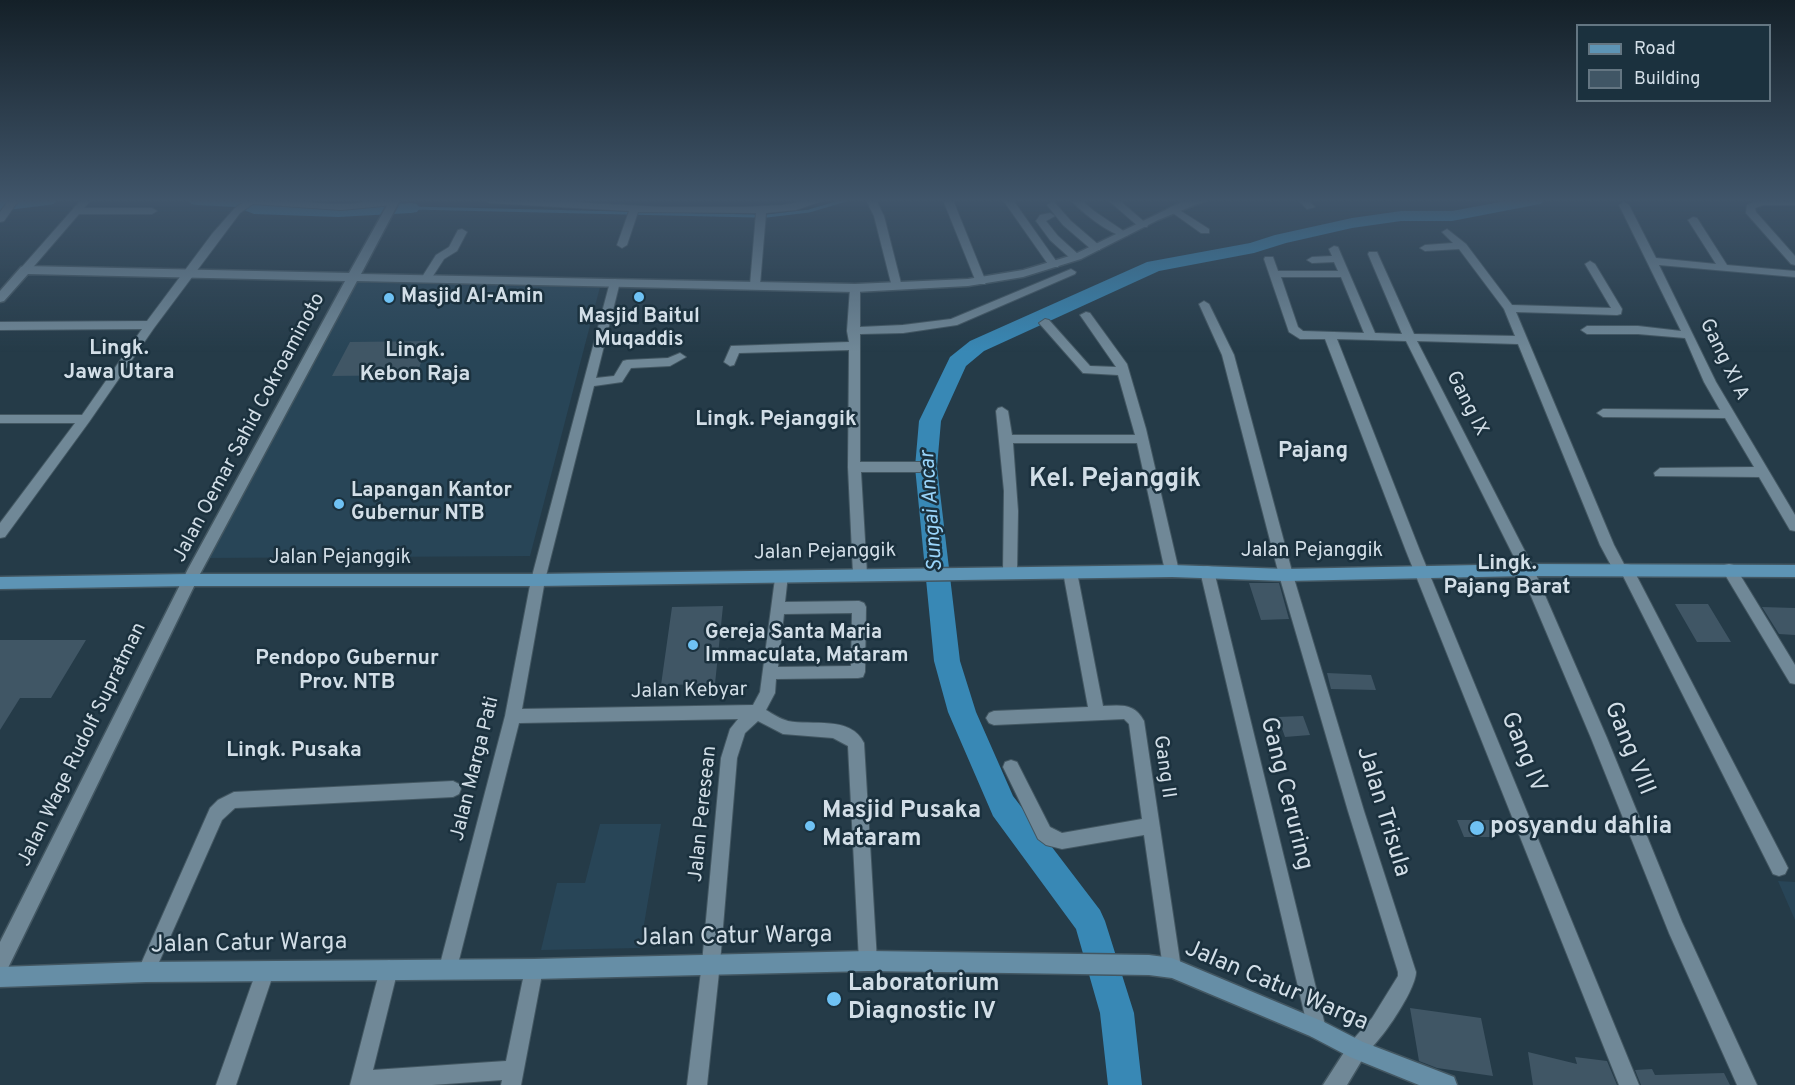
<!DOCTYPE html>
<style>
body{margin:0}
#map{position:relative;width:1795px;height:1085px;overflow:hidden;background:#253b48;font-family:Overpass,sans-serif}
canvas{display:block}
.legend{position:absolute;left:1576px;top:24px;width:195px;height:78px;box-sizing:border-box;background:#1b313e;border:2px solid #647682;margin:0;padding:8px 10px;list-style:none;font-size:18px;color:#d2dee7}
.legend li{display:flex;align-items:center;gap:12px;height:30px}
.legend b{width:30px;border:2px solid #647682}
</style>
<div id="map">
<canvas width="1795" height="1085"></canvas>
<ul class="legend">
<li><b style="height:8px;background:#5d94b5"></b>Road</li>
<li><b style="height:16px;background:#405665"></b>Building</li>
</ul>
</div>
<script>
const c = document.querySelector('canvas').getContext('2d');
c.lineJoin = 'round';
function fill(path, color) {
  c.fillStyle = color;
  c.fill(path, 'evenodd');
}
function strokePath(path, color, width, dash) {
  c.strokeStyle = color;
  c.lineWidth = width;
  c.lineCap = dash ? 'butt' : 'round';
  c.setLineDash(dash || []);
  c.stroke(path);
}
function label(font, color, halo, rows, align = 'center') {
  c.font = font + ' Overpass,sans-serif';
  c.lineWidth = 5;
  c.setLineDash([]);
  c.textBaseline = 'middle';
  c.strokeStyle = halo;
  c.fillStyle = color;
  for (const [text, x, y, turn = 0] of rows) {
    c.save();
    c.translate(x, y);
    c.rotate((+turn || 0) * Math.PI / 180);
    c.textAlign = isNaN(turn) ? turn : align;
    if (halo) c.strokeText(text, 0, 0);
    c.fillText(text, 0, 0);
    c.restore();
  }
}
fill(new Path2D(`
 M 358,279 L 600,287 L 530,556 L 206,558 Z
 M 600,824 L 661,824 L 640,948 L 541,950 L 557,883 L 585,883 Z
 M 1778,881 L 1795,882 L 1795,920 Z`), '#284557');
strokePath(new Path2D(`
 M 411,208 L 754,216
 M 767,216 L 809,211 L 846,200`), '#3888b5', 3);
fill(new Path2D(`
 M 9,200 L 57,200 L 54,204 L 48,205 L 0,211 L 0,201 Z
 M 188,200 L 248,200 L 257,204 L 338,207 L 411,203 L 417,204 L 420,208 L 417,212 L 411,213 L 338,217 L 254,214 L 236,207 L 197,205 L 191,204 Z
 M 1510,200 L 1544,200 L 1541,204 L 1535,205 L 1452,221 L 1401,221 L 1352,228 L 1286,243 L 1254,253 L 1159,271 L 984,351 L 966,366 L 941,421 L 937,467 L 960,661 L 976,712 L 1013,796 L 1100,910 L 1105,921 L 1134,1013 L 1142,1085 L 1108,1085 L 1100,1013 L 1076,929 L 993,816 L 948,712 L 934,661 L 915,467 L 919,421 L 950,357 L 970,341 L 1147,262 L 1250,243 L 1275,235 L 1352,218 L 1401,211 L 1452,211 Z`), '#3888b5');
fill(new Path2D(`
 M 430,341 L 416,375 L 332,376 L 350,342 Z
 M 1249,583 L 1279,583 L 1289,619 L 1261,620 Z
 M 1675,604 L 1708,604 L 1731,642 L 1697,642 Z
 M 723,606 L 715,684 L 661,685 L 672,607 Z
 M 1762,607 L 1795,608 L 1795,635 L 1779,634 Z
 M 0,640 L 86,640 L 51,698 L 20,698 L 0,730 Z
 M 1327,673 L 1371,675 L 1376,690 L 1331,689 Z
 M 1303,716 L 1310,735 L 1285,737 L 1278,717 Z
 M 1457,820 L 1490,820 L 1496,837 L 1464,837 Z
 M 1410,1008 L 1481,1018 L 1493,1076 L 1437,1068 L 1419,1061 Z
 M 1528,1052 L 1577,1064 L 1575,1057 L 1607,1061 L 1617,1085 L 1533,1085 Z
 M 1652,1069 L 1655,1075 L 1724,1073 L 1730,1085 L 1641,1085 L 1635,1070 Z`), '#405665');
const minor = new Path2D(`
 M 9,200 L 19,200 L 4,221 L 0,222 L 0,212 Z
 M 81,200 L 91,200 L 84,208 L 152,208 L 157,211 L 152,214 L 79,214 L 29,272 L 21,272 L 21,268 Z
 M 238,200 C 272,197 306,204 340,204 C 359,204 378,200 396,200 L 399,202 L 394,205 L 341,210 L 253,204 L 240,213 L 154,328 L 89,422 L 5,537 L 0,538 L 0,523 L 75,423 L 0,423 L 0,415 L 82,415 L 142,329 L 0,330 L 0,322 L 147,321 L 212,234 L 234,209 L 242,203 Z
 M 485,200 L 529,200 L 662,207 L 745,207 L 783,205 L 811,200 L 825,200 L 796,210 L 766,213 L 760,285 L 755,288 L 750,285 L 756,213 L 638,212 L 627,245 L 622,248 L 617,245 L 629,211 L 490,203 Z
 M 866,200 L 876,200 L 884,216 L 902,287 L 901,289 L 893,289 L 892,287 L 874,216 Z
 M 943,200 L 953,200 L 986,282 L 985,284 L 977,284 L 976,282 Z
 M 1003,200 L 1013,200 L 1059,265 L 1058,267 L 1050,267 Z
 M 1071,200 L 1081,200 L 1094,211 L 1128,234 L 1127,236 C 1113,238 1080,211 1071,200 Z
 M 1108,200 L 1119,200 L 1148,225 L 1147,227 L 1139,227 Z
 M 1298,200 L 1308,200 L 1315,207 L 1307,209 Z
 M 1759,200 L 1795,200 L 1795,205 L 1763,205 L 1755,208 L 1756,212 L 1795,256 L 1795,265 L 1791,264 L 1746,213 L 1747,205 Z
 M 1052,202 L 1055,203 L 1071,221 L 1100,246 L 1100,250 L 1092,250 L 1063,225 L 1047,205 Z
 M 1624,202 L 1629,205 L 1656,258 L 1716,264 L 1688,220 L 1693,217 L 1697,218 L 1727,265 L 1795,271 L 1795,277 L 1659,265 L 1716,382 L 1795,515 L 1795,531 L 1790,530 L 1759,477 L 1655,476 L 1654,473 L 1660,468 L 1754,467 L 1725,418 L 1603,417 L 1597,413 L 1603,409 L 1720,410 L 1704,382 L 1685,338 L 1638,334 L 1587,334 L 1581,330 L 1587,326 L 1638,326 L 1681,331 L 1619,205 Z
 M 1173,206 L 1209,229 L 1209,233 L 1201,233 L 1170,211 L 1168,209 Z
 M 1050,213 L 1055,216 L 1046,221 L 1058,236 L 1079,255 L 1079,259 L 1071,259 L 1050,240 L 1036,221 L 1040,215 Z
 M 462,229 L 467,232 L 457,251 L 444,259 L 431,279 L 423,279 L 422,277 L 436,255 L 449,247 L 458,230 Z
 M 1447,229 L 1466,244 L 1512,305 L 1611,308 L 1585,264 L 1590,261 L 1595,264 L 1622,309 L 1621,314 L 1617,315 L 1516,312 L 1614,545 L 1624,564 L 1631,565 L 1785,862 L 1788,868 L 1785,874 L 1779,876 L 1773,874 L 1622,574 L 1615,573 L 1600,545 L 1518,344 L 1417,341 L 1531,563 L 1607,738 L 1682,922 L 1757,1085 L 1737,1085 L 1669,933 L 1591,738 L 1517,563 L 1406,341 L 1337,339 L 1420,551 L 1639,1085 L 1619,1085 L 1406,551 L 1325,339 L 1300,339 L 1289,332 L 1264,259 L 1265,257 L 1273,257 L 1278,271 L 1338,271 L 1334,262 L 1312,263 L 1307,260 L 1312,257 L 1332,256 L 1329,249 L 1334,246 L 1338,247 L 1375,333 L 1402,334 L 1368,254 L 1369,252 L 1377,252 L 1414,334 L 1515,336 L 1504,309 L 1459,249 L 1425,251 L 1420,248 L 1425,245 L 1453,243 L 1442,232 ZM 1281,277 L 1341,277 L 1364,333 L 1303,331 L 1298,327 Z
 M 1071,269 L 1076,272 L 1075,274 L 957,325 L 903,333 L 860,334 L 860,462 L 920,462 L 926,467 L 920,472 L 861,472 L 867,574 L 865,578 L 855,578 L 853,574 L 848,467 L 849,350 L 739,353 L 734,365 L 730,366 L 724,362 L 731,346 L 849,342 L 847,331 L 850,288 L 855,285 L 860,288 L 860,327 L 903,325 L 951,319 Z
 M 615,279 L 620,282 L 596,378 L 614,376 L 623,361 L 627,360 L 668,358 L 680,353 L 686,357 L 670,366 L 631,368 L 622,382 L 594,386 L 545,580 L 522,709 L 753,705 L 760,692 L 776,571 L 786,571 L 788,575 L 785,602 L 859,601 L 864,603 L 866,607 L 865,672 L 863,677 L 858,678 L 776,679 L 775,693 L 766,710 C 773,714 780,719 788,721 C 811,726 851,715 864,743 L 877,961 L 874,967 L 868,970 L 862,967 L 859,961 L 848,746 L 833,738 L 783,734 L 758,721 L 745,733 L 737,758 L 720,963 L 707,1085 L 687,1085 L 702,963 L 721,758 L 730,729 L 738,719 L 519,723 L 457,968 L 454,974 L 448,977 L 442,974 L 439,968 L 505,716 L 531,580 L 610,282 ZM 852,613 L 851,666 L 778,667 L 784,614 Z
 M 1204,301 L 1209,304 L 1234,355 L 1293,575 L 1364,811 L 1416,972 C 1416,991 1375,1052 1357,1060 L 1350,1057 L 1347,1050 L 1350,1043 L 1372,1018 L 1398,976 L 1398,972 L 1348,811 L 1279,575 L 1222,355 L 1199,304 Z
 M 1086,312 L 1090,313 L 1127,364 L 1146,429 L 1179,571 L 1177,575 L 1167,575 L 1165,571 L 1137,443 L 1013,443 L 1018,511 L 1017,572 L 1015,576 L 1005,576 L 1003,572 L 1004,491 L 996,411 L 998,408 L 1002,407 L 1008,411 L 1012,435 L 1135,435 L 1118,375 L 1083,373 L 1039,323 L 1045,319 L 1049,320 L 1090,366 L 1116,367 L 1080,315 Z
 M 1729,564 L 1734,565 L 1795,665 L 1795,684 L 1790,683 L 1724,573 L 1722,569 L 1724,565 Z
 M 1207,566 L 1212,567 L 1214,571 L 1326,1029 L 1324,1036 L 1317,1038 L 1310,1036 L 1308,1029 L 1200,571 L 1202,567 Z
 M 1070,567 L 1075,568 L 1077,572 L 1103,706 C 1121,705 1135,703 1144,721 L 1181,968 L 1178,974 L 1172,977 L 1166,974 L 1163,968 L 1144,835 L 1062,849 L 1046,845 L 1038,839 L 1003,767 L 1005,762 L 1011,760 L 1017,762 L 1050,827 L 1062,833 L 1142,819 L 1129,724 L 1124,719 L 994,725 L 989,723 L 986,718 L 989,713 L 994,711 L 1088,707 L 1063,572 L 1065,568 Z
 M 453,781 L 459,784 L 461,789 L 459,794 L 453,797 L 235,808 L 222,820 L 152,978 L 146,981 L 140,978 L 137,972 L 140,966 L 210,808 L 218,800 L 234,792 Z
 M 389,960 L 395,963 L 398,969 L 373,1070 L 506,1061 L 525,969 L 528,963 L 534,960 L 540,963 L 543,969 L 521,1085 L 501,1085 L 502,1080 L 432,1085 L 350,1085 L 380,969 L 383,963 Z
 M 265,963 L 271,966 L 274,972 L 236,1085 L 216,1085 L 256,972 L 259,966 Z`);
const tertiary = new Path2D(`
 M 390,200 L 400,200 L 361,274 L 855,284 L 968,279 L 1023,270 L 1073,255 L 1182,202 L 1191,200 L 1207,200 L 1158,220 L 1081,259 L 1023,277 L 968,286 L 855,292 L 357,281 L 200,574 L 7,970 L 0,973 L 0,942 L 188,569 L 345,281 L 28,274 L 4,301 L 0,302 L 0,291 L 21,267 L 25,266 L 349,273 Z
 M 1357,1039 L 1364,1043 L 1368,1050 L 1347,1085 L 1323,1085 L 1350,1043 Z`);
const secondary = new Path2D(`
 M 868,951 L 1149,955 L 1172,958 L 1324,1022 L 1363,1042 L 1454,1077 L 1457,1085 L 1419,1085 L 1350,1057 L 1310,1036 L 1172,978 L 1149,975 L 868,971 L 534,979 L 146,982 L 0,987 L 0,967 L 146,962 L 534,959 Z`);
const primary = new Path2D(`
 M 1527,564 L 1795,565 L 1795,577 L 1527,576 L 1286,581 L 1172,577 L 538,586 L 189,586 L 0,589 L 0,577 L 189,574 L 538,574 L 1172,565 L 1286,569 Z`);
strokePath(minor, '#435762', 2);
strokePath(tertiary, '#435762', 3);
strokePath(secondary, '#435762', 3);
strokePath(primary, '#435762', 3);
fill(minor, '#708897');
fill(tertiary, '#708897');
fill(secondary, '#668ea6');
fill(primary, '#5d94b5');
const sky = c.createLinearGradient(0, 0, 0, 352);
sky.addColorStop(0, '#142028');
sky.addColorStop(0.57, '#40556a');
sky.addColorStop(1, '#40556a00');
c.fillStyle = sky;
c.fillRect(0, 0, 1795, 352);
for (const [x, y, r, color] of [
 [639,297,6,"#6fc2f4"],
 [389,298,6,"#6fc2f4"],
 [339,504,6,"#6fc2f4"],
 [693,645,6,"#6fc2f4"],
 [810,826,6,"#6fc2f4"],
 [1477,828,8,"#6fc2f4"],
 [834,999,8,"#6fc2f4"]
]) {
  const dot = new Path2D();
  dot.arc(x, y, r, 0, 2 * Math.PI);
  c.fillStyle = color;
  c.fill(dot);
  strokePath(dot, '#1b313e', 2);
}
label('bold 20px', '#d2dee7', '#1b313e', [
 ["Masjid Al-Amin",401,298],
 ["Masjid Baitul",639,318,"center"],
 ["Muqaddis",639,341,"center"],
 ["Lapangan Kantor",351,492],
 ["Gubernur NTB",351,515],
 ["Gereja Santa Maria",705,634],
 ["Immaculata, Mataram",705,657]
], 'left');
label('20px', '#d2dee7', '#1b313e', [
 ["Gang XI A",1723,360,64],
 ["Gang IX",1466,404,63],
 ["Jalan Oemar Sahid Cokroaminoto",250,428,-62],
 ["Jalan Pejanggik",1312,552],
 ["Jalan Pejanggik",825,553,-1],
 ["Jalan Pejanggik",340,559],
 ["Jalan Kebyar",689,692,-1],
 ["Jalan Wage Rudolf Supratman",83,745,-64],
 ["Gang II",1163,767,82],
 ["Jalan Marga Pati",476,769,-76],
 ["Jalan Peresean",704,814,-84]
]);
label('bold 21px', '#d2dee7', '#1b313e', [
 ["Lingk.",119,350],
 ["Jawa Utara",119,374],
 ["Lingk.",415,352],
 ["Kebon Raja",415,376],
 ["Lingk. Pejanggik",776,421],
 ["Lingk.",1507,565],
 ["Pajang Barat",1507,589],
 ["Pendopo Gubernur",347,660],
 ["Prov. NTB",347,684],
 ["Lingk. Pusaka",294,752]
]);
label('italic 21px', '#9ad5fb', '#1b313e', [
 ["Sungai Ancar",933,511,-94]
]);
label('bold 22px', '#d2dee7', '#1b313e', [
 ["Pajang",1313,453]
]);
label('24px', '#d2dee7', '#1b313e', [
 ["Gang VIII",1628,749,68],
 ["Gang IV",1522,753,68],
 ["Gang Ceruring",1285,794,76],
 ["Jalan Trisula",1382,812,73],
 ["Jalan Catur Warga",734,938,-1],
 ["Jalan Catur Warga",249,945,-1],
 ["Jalan Catur Warga",1276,987,23]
]);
label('bold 24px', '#d2dee7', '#1b313e', [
 ["Masjid Pusaka",822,812],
 ["Mataram",822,840],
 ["posyandu dahlia",1490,828],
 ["Laboratorium",848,985],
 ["Diagnostic IV",848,1013]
], 'left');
label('bold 26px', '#d2dee7', '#1b313e', [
 ["Kel. Pejanggik",1115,481]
]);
</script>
